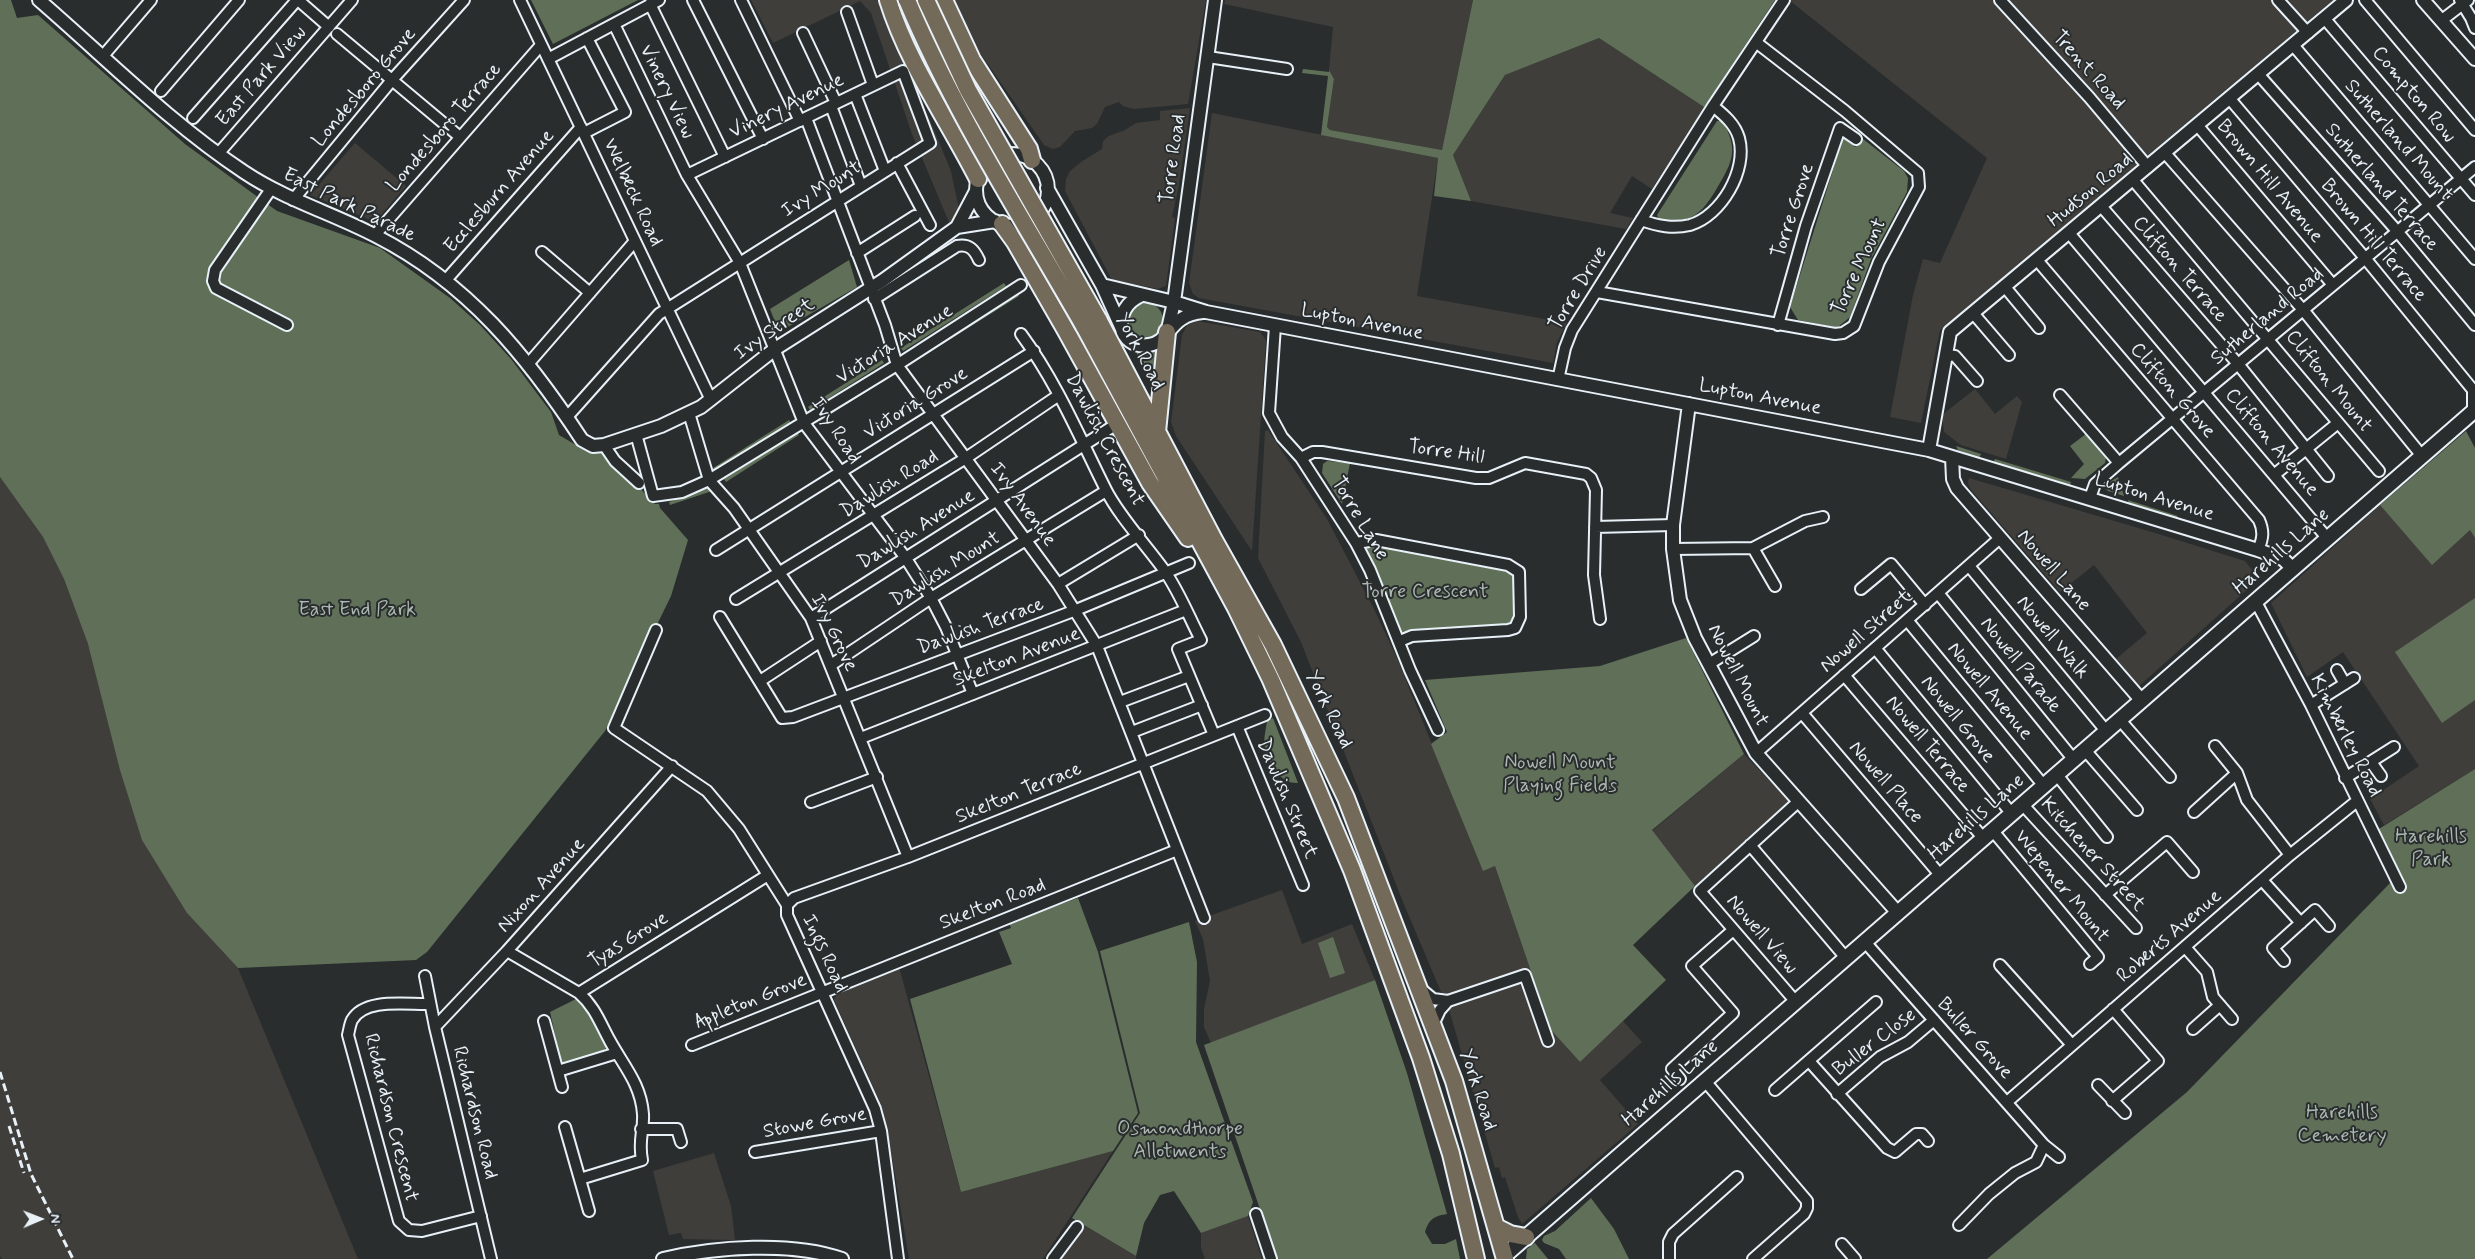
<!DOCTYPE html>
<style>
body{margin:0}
#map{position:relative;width:2475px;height:1259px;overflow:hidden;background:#2a2d2e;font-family:Mynerve,sans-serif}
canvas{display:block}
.north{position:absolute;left:15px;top:1194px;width:50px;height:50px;-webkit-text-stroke:4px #2a2d2e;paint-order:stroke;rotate:89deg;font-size:14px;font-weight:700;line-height:20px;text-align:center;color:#e8f1f8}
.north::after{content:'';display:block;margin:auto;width:18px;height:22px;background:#e8f1f8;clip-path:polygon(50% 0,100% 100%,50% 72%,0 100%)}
</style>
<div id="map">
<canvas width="2475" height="1259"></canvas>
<div class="north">N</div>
</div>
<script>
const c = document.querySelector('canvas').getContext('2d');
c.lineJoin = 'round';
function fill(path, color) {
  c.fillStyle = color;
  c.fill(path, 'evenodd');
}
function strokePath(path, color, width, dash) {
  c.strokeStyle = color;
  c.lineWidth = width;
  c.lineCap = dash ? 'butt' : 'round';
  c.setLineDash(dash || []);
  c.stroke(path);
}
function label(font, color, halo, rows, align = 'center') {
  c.font = font + ' Mynerve,sans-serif';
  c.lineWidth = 4;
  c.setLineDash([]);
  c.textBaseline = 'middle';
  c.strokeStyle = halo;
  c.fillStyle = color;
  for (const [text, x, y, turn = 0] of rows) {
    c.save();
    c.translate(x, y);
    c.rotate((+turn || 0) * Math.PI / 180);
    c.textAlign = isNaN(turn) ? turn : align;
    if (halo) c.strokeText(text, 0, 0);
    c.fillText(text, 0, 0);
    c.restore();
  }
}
fill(new Path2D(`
 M 751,0 L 880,0 L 951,171 L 960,214 L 951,227 L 912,134 L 871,13 L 860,1 L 773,43 Z
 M 954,0 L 1206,0 L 1188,104 L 1134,109 L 1123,106 L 1119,102 L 1105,107 L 1097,124 L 1092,128 L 1075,131 L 1060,147 L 1053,149 L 1044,145 L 978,50 Z
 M 1225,0 L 1473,0 L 1442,150 L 1330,130 L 1327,127 L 1334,80 L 1329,70 L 1333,27 L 1224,4 Z
 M 1789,0 L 2333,0 L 1940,330 L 1921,423 L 1890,417 L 1913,295 L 1923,259 L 1940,263 L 1987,158 Z
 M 1599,38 L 1704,107 L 1652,189 L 1632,176 L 1610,213 L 1633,218 L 1626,229 L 1471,201 L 1453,155 L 1505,75 Z
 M 1190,108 L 1179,185 L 1172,217 L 1175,218 L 1166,286 L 1158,289 L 1112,280 L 1065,191 L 1066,179 L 1070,171 L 1081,162 L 1102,149 L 1103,141 L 1109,136 L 1125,130 L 1136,123 L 1160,120 L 1160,111 Z
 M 1212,113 L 1438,158 L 1417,296 L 1567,323 L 1557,342 L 1553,363 L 1199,298 L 1193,294 L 1189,283 Z
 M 355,143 L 406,186 L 375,222 L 310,195 Z
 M 1197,321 L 1260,332 L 1266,340 L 1252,551 L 1176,436 L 1171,422 L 1182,335 L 1187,325 Z
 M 1975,389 L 1995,414 L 2017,396 L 2022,402 L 2006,459 L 1961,445 L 1944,432 L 1942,415 Z
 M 1268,430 L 1327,519 L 1374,609 L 1397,658 L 1483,870 L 1495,866 L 1551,1030 L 1580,1062 L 1622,1020 L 1642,1042 L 1600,1080 L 1638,1124 L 1522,1224 L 1518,1217 L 1505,1177 L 1502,1178 L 1499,1167 L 1495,1168 L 1450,1013 L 1403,902 L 1301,642 L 1258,558 L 1265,431 Z
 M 0,477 L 43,537 L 64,579 L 187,913 L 238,968 L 358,1259 L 2,1259 L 0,1256 Z
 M 1969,478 L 2152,532 L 2245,561 L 2259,579 L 2139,686 L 2116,659 L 2147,633 L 2094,565 L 2060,592 L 1971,490 L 1968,483 Z
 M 2380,505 L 2432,564 L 2470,530 L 2475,538 L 2475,769 L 2384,825 L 2370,799 L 2419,766 L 2343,652 L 2307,677 L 2271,603 Z
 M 1744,754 L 1789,801 L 1695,886 L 1652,831 Z
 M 1282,890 L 1302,944 L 1352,924 L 1375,980 L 1211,1043 L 1204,1027 L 1204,1009 L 1210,981 L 1203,939 L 1195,921 Z
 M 899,967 L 961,1192 L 1113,1151 L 1043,1259 L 909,1259 L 888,1133 L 880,1102 L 834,1000 L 838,992 Z
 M 714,1153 L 731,1206 L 735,1240 L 683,1239 L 681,1233 L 669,1235 L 653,1171 Z
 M 1248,1216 L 1262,1259 L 1205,1259 L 1201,1248 L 1201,1233 Z
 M 1083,1225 L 1136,1256 L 1136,1259 L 1061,1259 Z`), '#3f3e3a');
fill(new Path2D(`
 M 0,0 L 11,0 L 17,18 L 38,15 L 185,144 L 277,211 L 380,248 L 450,298 L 480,325 L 511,359 L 551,412 L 559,435 L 586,451 L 604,451 L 655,504 L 659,504 L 660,508 L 688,540 L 671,596 L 605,731 L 427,952 L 416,960 L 238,968 L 187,913 L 142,840 L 120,770 L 88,644 L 64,579 L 43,537 L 0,477 Z
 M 531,0 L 638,0 L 553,44 Z
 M 1473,0 L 1775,0 L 1704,107 L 1599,38 L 1505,75 L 1453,155 L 1471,201 L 1434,196 L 1438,158 L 1321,135 L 1328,76 L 1302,73 L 1303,69 L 1329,72 L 1329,70 L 1334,79 L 1327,127 L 1330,130 L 1442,150 Z
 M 1717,121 L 1722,121 C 1739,148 1733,162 1717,188 C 1702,214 1690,225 1659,219 L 1657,215 Z
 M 1843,138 L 1855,147 L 1863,139 L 1904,171 L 1908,178 L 1907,192 L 1871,259 L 1850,317 L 1838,327 L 1833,327 L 1798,320 L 1790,307 Z
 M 849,260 L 857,287 L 779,332 L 770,309 Z
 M 1004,283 L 1006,286 L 903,351 L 901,348 Z
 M 1017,293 L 1019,296 L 909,365 L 907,362 Z
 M1129 320a17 17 0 1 1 34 0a17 17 0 1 1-34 0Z
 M 1135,350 L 1146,353 L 1159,351 L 1155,376 L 1151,379 L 1157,394 Z
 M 882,360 L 884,363 L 810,410 L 808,407 Z
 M 886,375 L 888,378 L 817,423 L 815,420 Z
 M 789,420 L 791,423 L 714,471 L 713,468 Z
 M 2466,431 L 2475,448 L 2475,538 L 2470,530 L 2432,565 L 2380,505 Z
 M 797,433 L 799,435 L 726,482 L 724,479 Z
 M 2086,434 L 2106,457 L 2105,463 L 2085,479 L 2071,478 L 2084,464 L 2070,446 Z
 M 1956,446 L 1981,454 L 1979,458 L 1958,450 Z
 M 1995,459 L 2071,482 L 2070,486 L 1993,463 Z
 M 1327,461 L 1350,463 L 1342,504 L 1322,473 L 1323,464 Z
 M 2118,477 L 2124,496 L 2108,491 L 2105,488 L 2106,484 Z
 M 709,488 L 712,491 L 670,505 L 669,502 Z
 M 2128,500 L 2178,516 L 2174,519 L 2130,506 Z
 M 1362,541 L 1516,569 L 1518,625 L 1400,641 L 1356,543 Z
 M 2475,598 L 2475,700 L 2442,723 L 2395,652 Z
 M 1686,638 L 1744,754 L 1652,830 L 1695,886 L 1633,945 L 1666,980 L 1580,1062 L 1551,1030 L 1495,866 L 1483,871 L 1431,744 L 1447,732 L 1425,680 L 1600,666 Z
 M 1273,718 L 1298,783 C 1280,784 1269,764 1265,748 C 1263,740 1266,729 1267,721 Z
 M 2475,769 L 2475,1259 L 1987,1259 L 2187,1092 L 2394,879 L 2374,832 Z
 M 1078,898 L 1098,952 L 1138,1113 L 1113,1151 L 961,1192 L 910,999 L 1012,964 L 999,932 L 1011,928 L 1009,923 Z
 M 1189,922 L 1197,962 L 1196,1042 L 1253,1202 L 1248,1216 L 1201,1233 L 1174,1191 L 1160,1195 L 1144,1223 L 1136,1256 L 1072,1218 L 1140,1113 L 1100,951 Z
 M 1333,937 L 1345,973 L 1330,978 L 1318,943 Z
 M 1375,980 L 1407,1073 L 1447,1214 C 1434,1216 1429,1219 1425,1232 L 1432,1244 L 1445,1244 L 1456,1239 L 1460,1259 L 1277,1259 L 1204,1045 Z
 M 576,999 L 589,1011 L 607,1046 L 603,1053 L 562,1066 L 550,1012 Z
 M 1591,1198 L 1614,1229 L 1629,1259 L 1566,1259 L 1559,1249 L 1544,1243 L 1542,1240 L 1544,1236 L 1555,1231 Z
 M 1535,1243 L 1548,1259 L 1526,1259 L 1527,1249 Z`), '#607058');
const minor = new Path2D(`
 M 298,0 L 329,27
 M 520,0 L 711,400
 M 693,0 L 763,139
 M 741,0 L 800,121
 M 2000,0 L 2089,97 L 2148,167
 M 2278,0 L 2308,33
 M 2365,0 L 2475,130
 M 2460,0 L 2471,18 L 2475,28
 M 650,4 L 725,157
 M 847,12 L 873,85
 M 2325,19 L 2475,195
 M 2442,20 L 2468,0
 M 614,24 L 687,175 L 740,263 L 804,423 L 905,557 L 931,598 L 946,627 L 973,694
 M 803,33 L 836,103
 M 337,34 L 460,137
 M 2293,45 L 2475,259
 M 103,56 L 151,0
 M 1208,57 L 1287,69
 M 548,59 L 659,0
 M 2259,75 L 2397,231 L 2475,325
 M 161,91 L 239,0
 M 855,94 L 885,171
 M 2230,99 L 2365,258 L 2473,390 L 2473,412
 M 831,106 L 861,186
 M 193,118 L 297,0
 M 806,118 L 885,325 L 897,365 L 1058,584 L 1097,646 L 1204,918
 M 2198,126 L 2333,285
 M 584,133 L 625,112 L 587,38
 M 2165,153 L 2304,311 L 2422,456
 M 218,154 L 352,0
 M 897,163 L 930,225
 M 2133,180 L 2379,471
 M 271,189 L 215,270 L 213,281 L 216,288 L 287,325
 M 293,200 L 392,80 L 464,0
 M 2101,206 L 2238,364 L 2328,476
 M 1641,220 C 1658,226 1673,229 1690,225 C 1721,216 1748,170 1739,138 C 1735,124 1724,115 1713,106
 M 2069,233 L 2328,539
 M 375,235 L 541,45
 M 542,252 L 590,293
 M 857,253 L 915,216
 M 2037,260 L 2259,520 C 2264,531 2263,539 2258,550
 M 446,280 L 581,127
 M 2005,287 L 2039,328
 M 1597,292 L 1835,334 L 1843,333 L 1854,326 L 1879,262 L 1919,187 L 1918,173 L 1845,111 L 1757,43
 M 874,299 L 957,246 C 969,244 974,249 979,260
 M 1973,313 L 2009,355
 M 1778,325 L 1806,226 L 1840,128 L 1856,139
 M 1275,326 L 1269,413 L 1282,437 L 1301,458 L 1356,543 L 1370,570 L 1410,670 L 1438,730
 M 1021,334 C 1057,383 1079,436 1106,490 C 1119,516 1146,545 1164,570 C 1179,591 1189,617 1201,640 L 1178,649 L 1214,735
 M 1946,355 L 1955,356 L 1977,381
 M 529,363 L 635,241
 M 1558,380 L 1565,348 L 1572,330 L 1713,106 L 1784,0
 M 2060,395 L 2119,463
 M 689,413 L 709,480 L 734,508 L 811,618 L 908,857
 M 567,417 L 659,314 L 930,143 L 903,71 L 687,175
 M 636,434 L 653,496 L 682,492 L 709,480 L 897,365 L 1021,285
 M 604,445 L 615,461 L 639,483
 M 1301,458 L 1313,452 L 1322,452 L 1476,478 L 1489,478 L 1525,463 L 1586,474 L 1591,478 L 1596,490 L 1594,575 L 1600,619
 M 2274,475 L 2338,423
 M 2090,498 L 2095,484 L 2119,463 L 2475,167
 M 1595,527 L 1673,525
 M 1356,543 L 1376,540 L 1508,565 L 1519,572 L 1520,617 L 1515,628 L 1508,630 L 1412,636 L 1400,641
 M 1753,548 L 1775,586
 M 1673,549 L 1753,548 L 1805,521 L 1823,517
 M 716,550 L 1034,351
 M 1969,566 L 2107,732
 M 1058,584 L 1139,535
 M 1861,589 L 1891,564 L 1925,605
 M 1938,593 L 2074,760
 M 736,599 L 966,458 L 1059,395
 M 2256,602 L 2311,705 L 2400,887
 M 720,617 L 782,718 L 793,717 L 1076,610 L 1189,563
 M 811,618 L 1112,427 L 1116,420
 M 1907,620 L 2044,786
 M 656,630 L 614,728 L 707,791 L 739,829 L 787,905
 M 1875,648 L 2012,814
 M 1709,664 L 1754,636
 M 831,665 L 931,598 L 1106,491
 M 2337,670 L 2345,684
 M 1844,675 L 1984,839
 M 760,681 L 821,641
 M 1120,702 L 1189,676
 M 2311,705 L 2354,678
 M 1802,713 L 1941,876
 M 2120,720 L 2170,777
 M 1237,726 L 1303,885
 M 1132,732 L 1202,705
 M 861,738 L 1186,610
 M 2215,746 L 2237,773 L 2247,800 L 2290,855
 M 2085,750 L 2137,810
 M 1756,753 L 2000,538
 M 2371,762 L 2381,776
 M 2057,775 L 2107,837
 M 2345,778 L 2394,747
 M 811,802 L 877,777
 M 2023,805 L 2136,928
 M 2194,812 L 2237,773
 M 1993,831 L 2098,957 L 2090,964
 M 1750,845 L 1846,958
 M 2262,880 L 2301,923
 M 2105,895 L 2167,842 L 2193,872
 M 787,905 L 794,898 L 908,857 L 1265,715
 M 787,905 L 787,915 L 875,1109 L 881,1131 L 898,1259
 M 1865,942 L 2044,1145 L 2059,1157
 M 2185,947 L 2207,972 L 2213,997 L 2232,1019
 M 507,951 L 579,993 L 768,875
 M 2284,961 L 2273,948 L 2315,910 L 2329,926
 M 2000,965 L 2072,1045
 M 425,976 L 435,1027 L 491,1259
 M 1421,989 L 1433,999 L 1448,1001 L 1440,1010 L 1433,1025
 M 579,993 C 595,1007 600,1023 610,1041 C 623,1065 641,1084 643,1114 C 644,1131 638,1140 642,1160 L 580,1179
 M 1448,1001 L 1525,975 L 1548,1041
 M 1796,1002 L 1700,891 L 1799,801
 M 430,1004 C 408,1005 365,997 352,1020 C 350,1024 349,1031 348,1035 L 399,1221 L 409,1230 L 422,1231 L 481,1216
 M 544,1021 L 562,1087
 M 435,1027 L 507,951 L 672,766
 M 2193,1029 L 2220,1005
 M 692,1045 L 1177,850
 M 1809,1061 L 1887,1148 L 1895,1152 L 1916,1134 L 1922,1134 L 1928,1141
 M 558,1071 L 617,1053
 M 1680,1079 L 1672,1069 L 1733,1013 L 1692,966 L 1732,931
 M 1705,1081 L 1807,1201 L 1807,1208 L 1804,1214 L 1753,1259
 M 2098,1085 L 2125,1113
 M 1775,1090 L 1876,1002
 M 1837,1094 L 1880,1057 L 1908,1042 L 1934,1020
 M 2112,1101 L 2158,1061 L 2113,1009
 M 2007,1102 L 2290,855 L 2357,801
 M 565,1127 L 589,1211
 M 641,1129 L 677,1129 L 681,1142
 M 755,1152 L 881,1131
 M 1256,1214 L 1271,1259
 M 1959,1225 L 1989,1194 L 2015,1173 L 2036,1162 L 2044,1145
 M 1842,1244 L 1855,1259
 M 1053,1259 L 1077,1227
 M 1669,1259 L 1669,1242 L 1673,1234 L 1737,1177`);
const tertiary = new Path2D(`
 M 39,0 C 106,58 170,123 244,172 C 286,200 332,213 376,236 C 468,283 527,356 582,440 L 593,446 L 604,445 L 661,426 L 701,407 L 775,349 L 882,281 L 957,227 L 976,191
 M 2423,0 L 2475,59
 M976 190a36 36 0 1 1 72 0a36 36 0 1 1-72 0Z
 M 1047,188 L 1102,285 L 1122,329
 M 957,227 L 995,221
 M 1102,285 L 1174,302 L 1206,312 L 1929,450 L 2258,550 L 2283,559 L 2293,569
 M 1142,295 C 1109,309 1118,350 1149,345 C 1171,342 1168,315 1203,312
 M 1168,329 L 1174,302 L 1215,0
 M 1689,404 L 1673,525 L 1673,549 L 1680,600 L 1695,638 L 1756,753 L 1898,913
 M 1929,450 L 1950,332 L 2346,0
 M 1952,457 L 1953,479 L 1957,488 L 2142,701
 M 663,1259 C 715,1247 791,1241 842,1259`);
const secondary = new Path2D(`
 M 1504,1256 L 2475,410`);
const trunk = new Path2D(`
 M 888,0 C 908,64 948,120 978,179
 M 944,0 L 972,60 L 1029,149 L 1032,160
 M 1002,224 L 1015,242 L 1065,329 L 1150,483 L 1188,538
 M 1098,319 L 1214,540 L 1273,645 L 1346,798 L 1454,1081 L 1505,1259
 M 1084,326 L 1236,608 L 1271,680 L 1352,870 L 1421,1058 L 1451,1154 L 1476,1259
 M 1157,432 L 1167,332
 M 1496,1227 L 1510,1234 L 1526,1237`);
strokePath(minor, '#e8f1f8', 14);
strokePath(tertiary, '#e8f1f8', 16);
strokePath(secondary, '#e8f1f8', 18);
strokePath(trunk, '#e8f1f8', 20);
strokePath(minor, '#2a2d2e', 10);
strokePath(tertiary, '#2a2d2e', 12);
strokePath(secondary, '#2a2d2e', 14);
strokePath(trunk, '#746a5a', 16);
strokePath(new Path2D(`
 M 0,1072 L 31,1174 L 73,1259
 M 9,1126 L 24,1173`), '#e8f1f8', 3, [8, 4]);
const trunkBridge = new Path2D(`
 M 907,0 C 955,114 1023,219 1084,326
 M 926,0 L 968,90 L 1098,319`);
strokePath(trunkBridge, '#e8f1f8', 20, []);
strokePath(trunkBridge, '#746a5a', 16);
label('20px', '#e8f1f8', '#2a2d2e', [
 ["Trent Road",2088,71,48],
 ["East Park View",262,77,-49],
 ["Londesboro Grove",365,88,-50],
 ["Vinery View",666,92,64],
 ["Compton Row",2413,95,50],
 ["Vinery Avenue",787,107,-26],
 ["Londesboro Terrace",445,128,-49],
 ["Sutherland Mount",2398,141,49],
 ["Torre Road",1174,159,-82],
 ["Brown Hill Avenue",2269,182,50],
 ["Sutherland Terrace",2381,188,49],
 ["Ivy Mount",822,190,-32],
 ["Hudson Road",2091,191,-40],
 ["Ecclesburn Avenue",500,192,-49],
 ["Welbeck Road",632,193,65],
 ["East Park Parade",349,206,26],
 ["Torre Grove",1794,211,-72],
 ["Brown Hill Terrace",2373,241,50],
 ["Torre Mount",1860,267,-65],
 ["Clifton Terrace",2179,270,49],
 ["Torre Drive",1579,289,-59],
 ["Sutherland Road",2268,317,-40],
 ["Lupton Avenue",1362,323,11],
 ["Ivy Street",775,330,-35],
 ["Victoria Avenue",895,345,-32],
 ["York Road",1139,352,62],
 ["Clifton Mount",2328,382,51],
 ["Clifton Grove",2172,391,49],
 ["Lupton Avenue",1760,398,11],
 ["Victoria Grove",916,404,-32],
 ["Ivy Road",835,431,57],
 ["Dawlish Crescent",1104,440,62],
 ["Clifton Avenue",2271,443,50],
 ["Torre Hill",1446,453,8],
 ["Dawlish Road",890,485,-32],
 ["Lupton Avenue",2154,498,17],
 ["Ivy Avenue",1022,505,54],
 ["Torre Lane",1359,519,59],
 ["Dawlish Avenue",917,530,-32],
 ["Harehills Lane",2282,552,-41],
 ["Dawlish Mount",946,570,-32],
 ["Nowell Lane",2053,571,49],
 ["Dawlish Terrace",981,627,-20],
 ["Nowell Street",1867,632,-41],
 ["Ivy Grove",833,633,64],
 ["Nowell Walk",2052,638,50],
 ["Skelton Avenue",1017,658,-21],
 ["Nowell Parade",2020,666,51],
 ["Nowell Mount",1737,676,63],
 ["Nowell Avenue",1989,692,50],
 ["York Road",1328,710,64],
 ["Nowell Grove",1957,720,51],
 ["Kimberley Road",2345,736,63],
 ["Nowell Terrace",1927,745,50],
 ["Nowell Place",1885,783,49],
 ["Skelton Terrace",1019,794,-22],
 ["Dawlish Street",1286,799,67],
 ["Harehills Lane",1977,818,-41],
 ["Kitchener Street",2092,855,48],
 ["Nixon Avenue",542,886,-48],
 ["Wepener Mount",2061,887,51],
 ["Skelton Road",993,905,-21],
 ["Nowell View",1761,935,49],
 ["Roberts Avenue",2170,937,-41],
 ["Tyas Grove",629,941,-32],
 ["Ings Road",824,954,65],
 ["Appleton Grove",751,1002,-22],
 ["Buller Grove",1974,1039,48],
 ["Buller Close",1875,1043,-37],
 ["Harehills Lane",1671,1084,-41],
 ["York Road",1477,1090,72],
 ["Richardson Road",474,1113,76],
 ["Richardson Crescent",390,1118,76],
 ["Stowe Grove",815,1124,-10]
]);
label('20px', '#abb7b0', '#2a2d2e', [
 ["Torre Crescent",1425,593],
 ["East End Park",357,611],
 ["Nowell Mount",1560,764],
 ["Playing Fields",1560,787],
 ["Harehills",2431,838],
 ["Park",2431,861],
 ["Harehills",2342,1114],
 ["Cemetery",2342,1137],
 ["Osmondthorpe",1180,1130],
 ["Allotments",1180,1153]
]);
</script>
